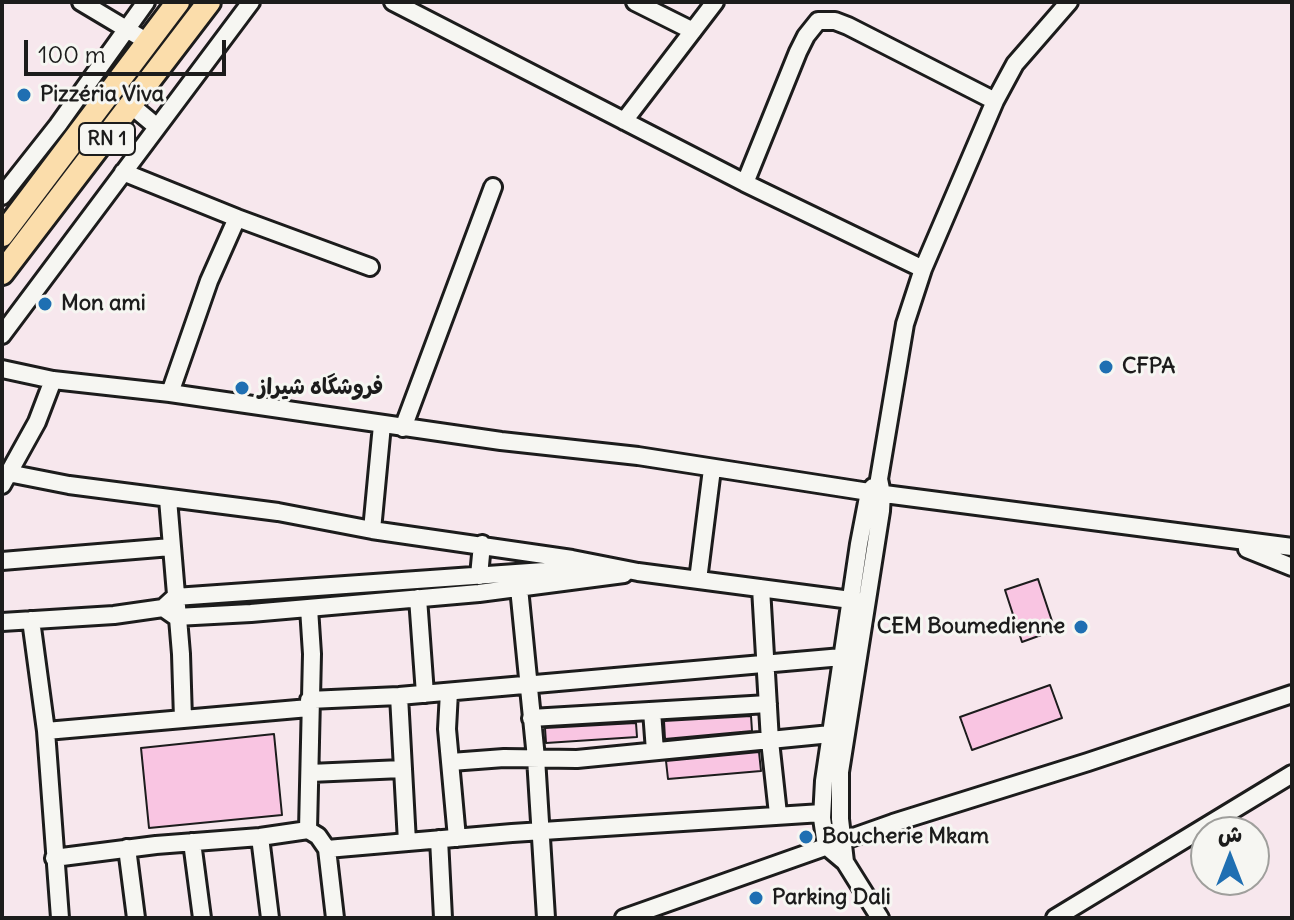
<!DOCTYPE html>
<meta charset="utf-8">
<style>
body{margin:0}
#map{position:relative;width:1294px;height:920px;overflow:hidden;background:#f7e7ed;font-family:Delius,"Playpen Sans Arabic",sans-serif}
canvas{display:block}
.frame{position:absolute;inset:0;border:4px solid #1c1c1c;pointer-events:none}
.north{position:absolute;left:1190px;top:816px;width:80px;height:80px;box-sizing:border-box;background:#f6f6f2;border:2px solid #9f9f9c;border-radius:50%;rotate:0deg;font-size:22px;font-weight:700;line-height:32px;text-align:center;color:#1c1c1c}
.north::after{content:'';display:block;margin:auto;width:28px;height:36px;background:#1f6fb2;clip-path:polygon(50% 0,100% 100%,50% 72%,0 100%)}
.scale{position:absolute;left:24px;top:40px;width:202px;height:36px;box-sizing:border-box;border:4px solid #1c1c1c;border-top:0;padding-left:10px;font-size:24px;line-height:28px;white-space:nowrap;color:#1c1c1c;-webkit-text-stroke:6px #f6f6f2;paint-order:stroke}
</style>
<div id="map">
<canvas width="1294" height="920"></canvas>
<div class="frame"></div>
<div class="north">ش</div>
<div class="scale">100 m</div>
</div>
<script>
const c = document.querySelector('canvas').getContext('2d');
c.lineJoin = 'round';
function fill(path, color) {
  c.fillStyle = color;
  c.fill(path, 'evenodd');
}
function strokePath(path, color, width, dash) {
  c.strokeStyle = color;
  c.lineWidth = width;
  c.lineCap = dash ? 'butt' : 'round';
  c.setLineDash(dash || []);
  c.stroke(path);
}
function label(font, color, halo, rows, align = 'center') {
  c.font = font + ' Delius,"Playpen Sans Arabic",sans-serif';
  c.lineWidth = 6;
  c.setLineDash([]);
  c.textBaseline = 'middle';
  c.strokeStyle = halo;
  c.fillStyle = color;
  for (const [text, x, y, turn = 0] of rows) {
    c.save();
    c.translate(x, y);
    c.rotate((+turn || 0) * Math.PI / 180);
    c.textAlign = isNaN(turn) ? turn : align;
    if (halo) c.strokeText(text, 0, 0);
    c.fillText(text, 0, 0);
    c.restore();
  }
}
const building = new Path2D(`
 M 1038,579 L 1055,630 L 1022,642 L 1005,590 Z
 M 1050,685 L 1062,718 L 972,750 L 960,717 Z
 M 751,716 L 752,731 L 665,739 L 664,721 Z
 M 636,723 L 637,737 L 546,743 L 545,728 Z
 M 274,734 L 282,815 L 149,828 L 141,748 Z
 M 759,752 L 761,771 L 668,779 L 666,761 Z`);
fill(building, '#f9c5e2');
strokePath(building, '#1c1c1c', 2);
const minor = new Path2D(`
 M 81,2 L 148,42
 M 393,2 L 745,183 L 923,269
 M 635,2 L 693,31
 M 132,106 L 157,127
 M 624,121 L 715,2
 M 123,172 L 237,218
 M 745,183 L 798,52 L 806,36 L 818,21 L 835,21 L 848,26 L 995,101
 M 2,196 L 58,125 L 146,2
 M 2,335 L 251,2
 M 2,369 L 53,380 L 170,393 L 501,441 L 638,456 L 869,492 L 1292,547
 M 170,393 L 209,281 L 237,218 L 370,267
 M 403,428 L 493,187
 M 8,473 L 69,485 L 278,512 L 372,530 L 572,559 L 638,572 L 866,602
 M 2,485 L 37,422 L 53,380
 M 873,487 L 869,492 L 859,544 L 824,781 L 822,818 L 826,846 L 845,862 L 880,918
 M 168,499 L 181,654 L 183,719
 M 372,530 L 382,425
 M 1247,549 L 1292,567
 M 2,561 L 171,547
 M 479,576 L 482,544
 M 698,580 L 712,469
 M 519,588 L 536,758 L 546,918
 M 761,588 L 770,741 L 778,814
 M 418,598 L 425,694
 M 163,608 L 176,617 L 251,613 L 479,593 L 624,574
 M 31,620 L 46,731 L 60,918
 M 2,622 L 114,615 L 163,608 L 175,597 L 587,568
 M 449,692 L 447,729 L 457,838
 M 399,696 L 407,842
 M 309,700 L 399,696 L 842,657
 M 652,711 L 655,751
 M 531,718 L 768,704
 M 46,731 L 309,708
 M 451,762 L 504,758 L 577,759 L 841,733
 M 310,773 L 402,769
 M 308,830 L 312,654 L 309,608
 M 260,837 L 270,918
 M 439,839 L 443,918
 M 192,842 L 202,918
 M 127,848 L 136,918
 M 327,849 L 335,918
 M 54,858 L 156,845 L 260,837 L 308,830 L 318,836 L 327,849 L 512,833 L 822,813
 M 845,862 L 840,819 L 840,772 L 881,511 L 882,494 L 879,479 L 905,324 L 923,269 L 995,101 L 1015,64 L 1069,2
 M 624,918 L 893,823 L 1088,762 L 1292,694
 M 1055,918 L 1292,774`);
const highway = new Path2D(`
 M 2,235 L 178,2
 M 2,273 L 209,2`);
strokePath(minor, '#1c1c1c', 22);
strokePath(highway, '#1c1c1c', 28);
strokePath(minor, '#f6f6f2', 16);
strokePath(highway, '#fbddab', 22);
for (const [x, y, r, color] of [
 [24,95,8,"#1f6fb2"],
 [45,304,8,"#1f6fb2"],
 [1106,367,8,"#1f6fb2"],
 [242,388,8,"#1f6fb2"],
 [1081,627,8,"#1f6fb2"],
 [806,837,8,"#1f6fb2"],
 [756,898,8,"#1f6fb2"]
]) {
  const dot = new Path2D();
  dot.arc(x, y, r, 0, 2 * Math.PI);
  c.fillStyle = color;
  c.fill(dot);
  strokePath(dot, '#f6f6f2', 3);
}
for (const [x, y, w] of [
 [107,139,56]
]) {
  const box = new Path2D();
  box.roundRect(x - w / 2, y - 16, w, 32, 6);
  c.fillStyle = '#f6f6f2';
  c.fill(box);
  strokePath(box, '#1c1c1c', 2);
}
label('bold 20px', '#1c1c1c', null, [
 ["RN 1",107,139]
]);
label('bold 22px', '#1c1c1c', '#f6f6f2', [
 ["Pizzéria Viva",40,95],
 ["Mon ami",61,304],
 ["CFPA",1122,367],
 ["فروشگاه شيراز",258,388],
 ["CEM Boumedienne",1065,627,"right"],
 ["Boucherie Mkam",822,837],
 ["Parking Dali",772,898]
], 'left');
</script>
